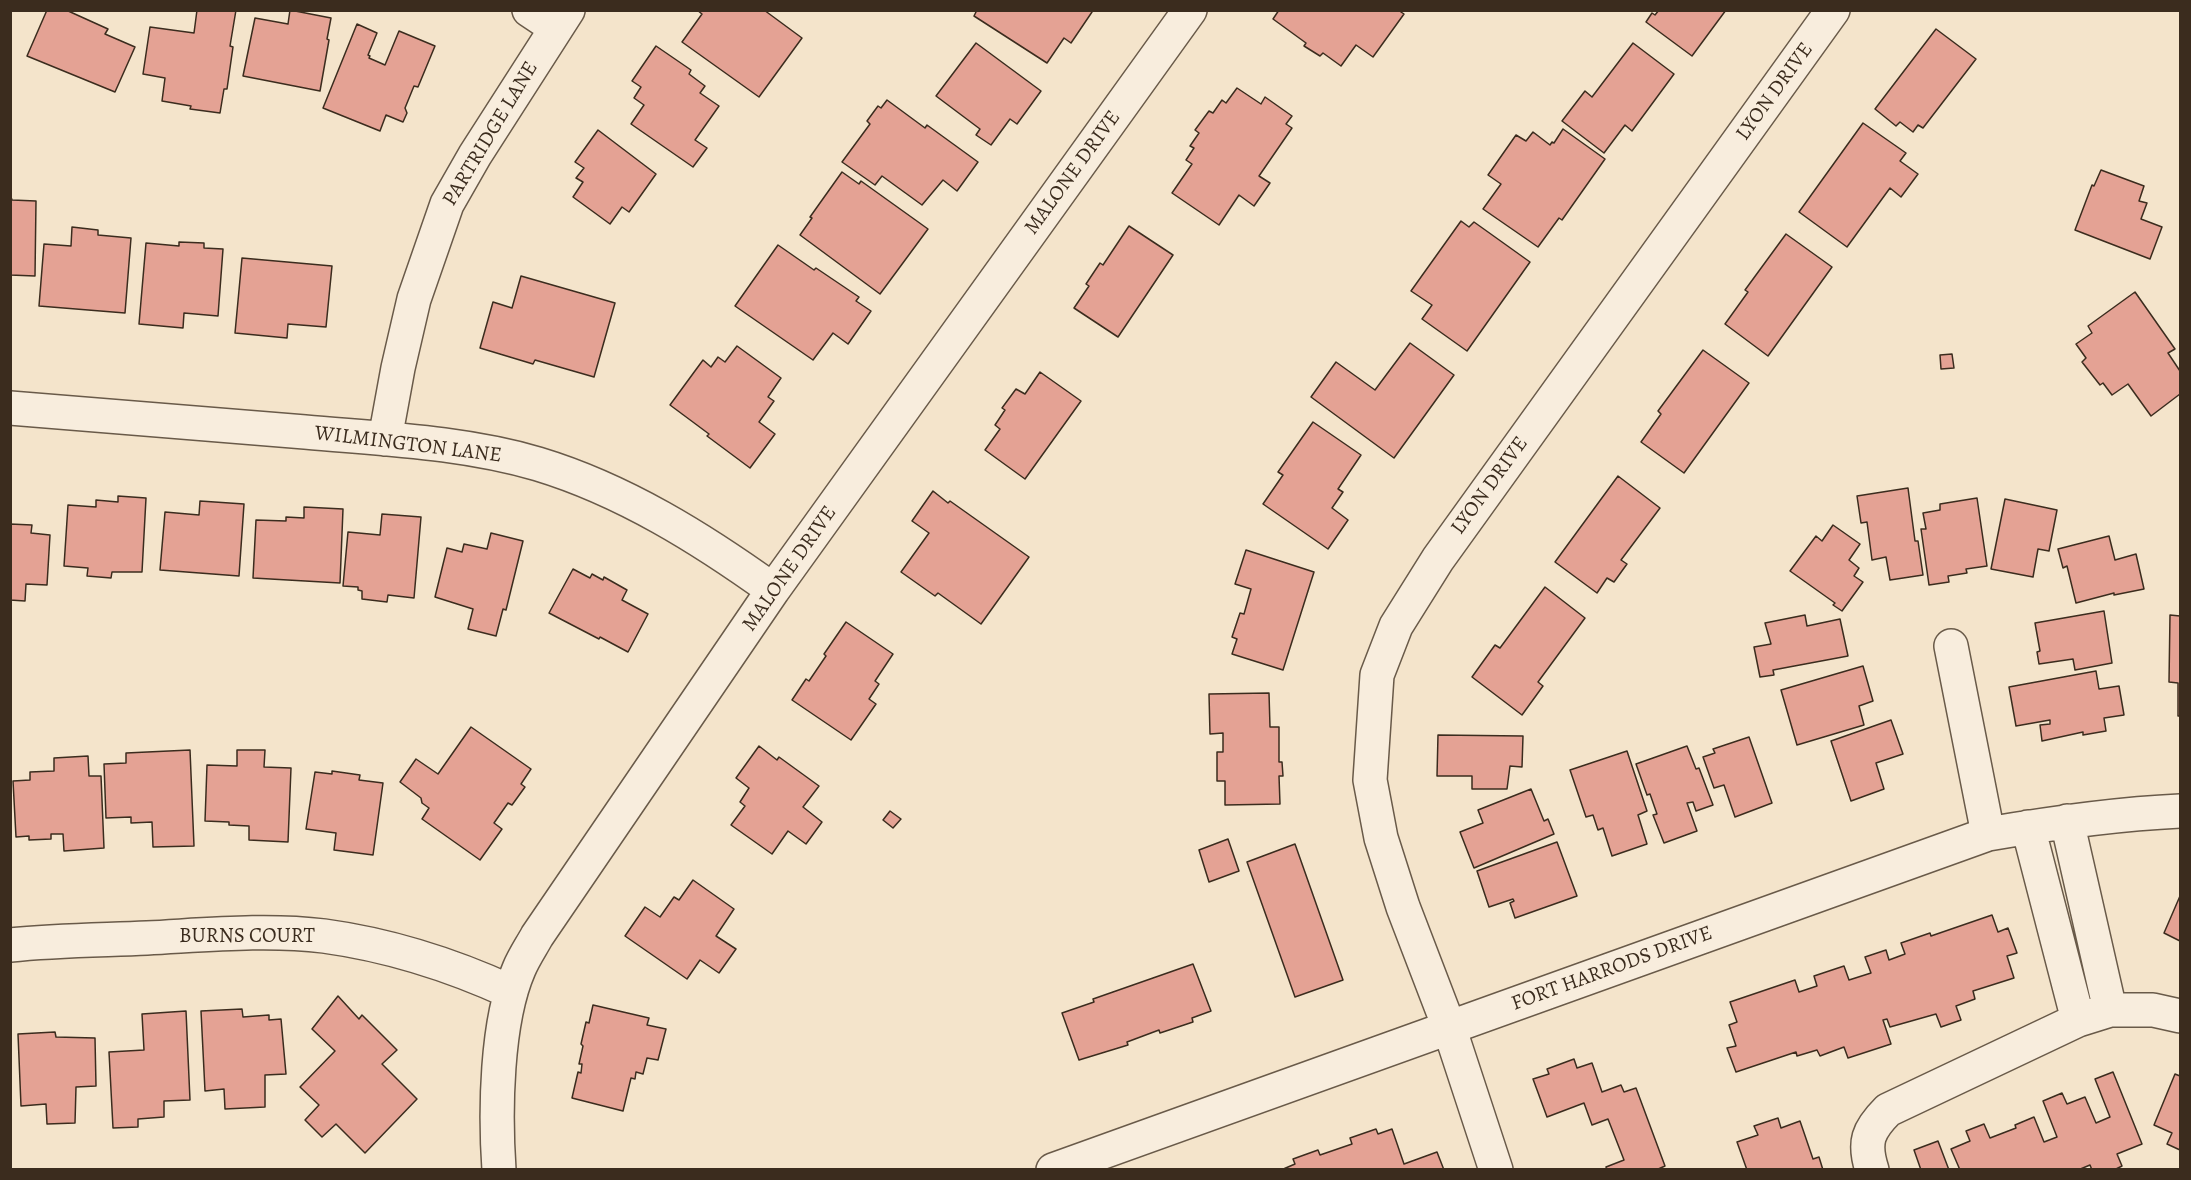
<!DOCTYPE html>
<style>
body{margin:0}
#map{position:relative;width:2191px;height:1180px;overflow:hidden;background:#f4e4cb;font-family:Alegreya,serif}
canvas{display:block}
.frame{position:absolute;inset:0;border:12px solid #3b2c1e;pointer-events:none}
</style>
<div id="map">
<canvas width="2191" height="1180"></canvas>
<div class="frame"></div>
</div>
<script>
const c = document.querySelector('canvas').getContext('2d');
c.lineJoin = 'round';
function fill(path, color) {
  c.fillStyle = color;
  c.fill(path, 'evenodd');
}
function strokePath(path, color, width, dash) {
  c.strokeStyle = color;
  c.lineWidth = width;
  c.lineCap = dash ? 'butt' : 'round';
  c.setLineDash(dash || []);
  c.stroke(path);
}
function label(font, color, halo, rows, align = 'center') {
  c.font = font + ' Alegreya,serif';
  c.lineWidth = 6;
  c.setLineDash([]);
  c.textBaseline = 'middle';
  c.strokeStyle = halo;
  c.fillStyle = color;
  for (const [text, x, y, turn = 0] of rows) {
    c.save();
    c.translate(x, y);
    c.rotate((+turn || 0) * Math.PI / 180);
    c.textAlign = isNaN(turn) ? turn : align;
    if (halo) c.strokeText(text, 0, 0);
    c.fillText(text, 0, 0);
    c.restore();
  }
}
const building = new Path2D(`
 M 47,10 L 66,10 L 108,29 L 105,34 L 135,47 L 115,92 L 27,56 Z
 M 197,10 L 236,10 L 230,46 L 233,47 L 227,89 L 224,89 L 220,113 L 190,109 L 191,106 L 162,101 L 165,78 L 143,74 L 150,27 L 194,33 Z
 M 290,10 L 331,18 L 327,39 L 329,40 L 320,91 L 243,76 L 255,18 L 288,24 Z
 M 697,10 L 764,10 L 802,38 L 759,97 L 682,42 L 702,14 Z
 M 974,10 L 1090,10 L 1092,12 L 1071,43 L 1064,38 L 1047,63 L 974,16 L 976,12 Z
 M 1279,10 L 1398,10 L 1404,14 L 1373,57 L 1356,45 L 1341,66 L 1323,53 L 1320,56 L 1304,46 L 1306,43 L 1273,19 Z
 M 1659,10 L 1726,10 L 1692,56 L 1646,22 L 1652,13 L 1655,15 Z
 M 357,24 L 377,33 L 368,55 L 370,56 L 369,58 L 385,65 L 399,31 L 435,46 L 418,87 L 414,86 L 405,108 L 407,113 L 403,122 L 386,115 L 380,131 L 323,108 Z
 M 1936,29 L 1976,59 L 1923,128 L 1918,125 L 1913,132 L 1900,122 L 1896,126 L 1875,109 Z
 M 976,43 L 1041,91 L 1017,124 L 1010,119 L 991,145 L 976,135 L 980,129 L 936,96 Z
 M 1633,43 L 1674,74 L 1632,131 L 1625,125 L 1604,153 L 1562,121 L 1585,91 L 1592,97 Z
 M 656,46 L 691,70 L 689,74 L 705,86 L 700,93 L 719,106 L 695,140 L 707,148 L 693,167 L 631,124 L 644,105 L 634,98 L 641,87 L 632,81 Z
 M 1237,88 L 1261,104 L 1265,97 L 1292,116 L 1286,124 L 1292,128 L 1259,176 L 1270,183 L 1254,206 L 1239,195 L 1219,225 L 1172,193 L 1192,164 L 1186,160 L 1194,148 L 1190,146 L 1199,133 L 1195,130 L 1209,111 L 1213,113 L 1222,100 L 1226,103 Z
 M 887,100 L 925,128 L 927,125 L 978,162 L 957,191 L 943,180 L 922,205 L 882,176 L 875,185 L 842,162 L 870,124 L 867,121 L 878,106 L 881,108 Z
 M 1863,123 L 1906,153 L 1900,161 L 1918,174 L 1901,197 L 1890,188 L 1847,247 L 1799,212 Z
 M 1563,129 L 1605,159 L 1562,220 L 1559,218 L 1538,247 L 1483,209 L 1501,184 L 1488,175 L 1516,135 L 1526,141 L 1533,132 L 1550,145 L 1552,142 L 1554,143 Z
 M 598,130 L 656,174 L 629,212 L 622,207 L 610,224 L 573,197 L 583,182 L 576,178 L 584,168 L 575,162 Z
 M 2101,170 L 2144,186 L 2139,201 L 2147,203 L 2141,219 L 2162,227 L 2150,259 L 2075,230 L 2092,185 L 2094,186 Z
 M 842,172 L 859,184 L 861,181 L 928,229 L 880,294 L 800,235 L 812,218 L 810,217 Z
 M 10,194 L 12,200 L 36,201 L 35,276 L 10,275 Z
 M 1461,221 L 1469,227 L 1474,222 L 1530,262 L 1467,351 L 1422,319 L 1432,305 L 1411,291 Z
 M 1129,226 L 1173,255 L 1118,337 L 1074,308 L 1089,286 L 1086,284 L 1100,263 L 1103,265 Z
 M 72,227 L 98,230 L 98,235 L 131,238 L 125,313 L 39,306 L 44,244 L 71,246 Z
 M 1786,234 L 1832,267 L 1768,356 L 1725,324 L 1748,292 L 1745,290 Z
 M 179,242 L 204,243 L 204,248 L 223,249 L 218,316 L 184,313 L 183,328 L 139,324 L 146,243 L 179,246 Z
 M 778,245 L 814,270 L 816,268 L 859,297 L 856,301 L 871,311 L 848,344 L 833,333 L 813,360 L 735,306 Z
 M 242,258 L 332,266 L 326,327 L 288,324 L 287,338 L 235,333 Z
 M 521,276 L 615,303 L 594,377 L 535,360 L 533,364 L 480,348 L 493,302 L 512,308 Z
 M 2135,292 L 2175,349 L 2168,353 L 2180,371 L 2180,394 L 2151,416 L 2128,384 L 2112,395 L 2103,383 L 2100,385 L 2082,362 L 2086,358 L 2076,344 L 2092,333 L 2088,326 Z
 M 1410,343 L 1454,375 L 1394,458 L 1311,397 L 1336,362 L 1375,390 Z
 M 737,346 L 781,378 L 768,397 L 774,401 L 759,422 L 775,434 L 750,468 L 707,436 L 709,434 L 670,405 L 703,360 L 711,367 L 718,357 L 725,362 Z
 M 1703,350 L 1749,383 L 1684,473 L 1641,442 L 1661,414 L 1658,411 Z
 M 1952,354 L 1954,368 L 1941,369 L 1940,355 Z
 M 1040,372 L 1081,401 L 1025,479 L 985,450 L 1000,429 L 995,425 L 1005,410 L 1002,408 L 1016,389 L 1025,394 Z
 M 1313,422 L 1361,455 L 1338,489 L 1343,492 L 1332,508 L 1348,520 L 1328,549 L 1263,504 L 1283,475 L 1278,472 Z
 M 1618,476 L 1660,508 L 1621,560 L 1627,564 L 1614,582 L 1607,578 L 1597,593 L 1555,562 Z
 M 1908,488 L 1915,541 L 1918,541 L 1923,575 L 1890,580 L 1886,557 L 1872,560 L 1867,522 L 1861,523 L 1857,496 Z
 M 933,491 L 948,503 L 950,501 L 1029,557 L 981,624 L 938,593 L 935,596 L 901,572 L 929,533 L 912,521 Z
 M 118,496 L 146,498 L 142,572 L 112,572 L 111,578 L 87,576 L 88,568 L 64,566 L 68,505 L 96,507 L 96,500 L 118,502 Z
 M 1977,498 L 1987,566 L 1966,569 L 1967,573 L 1948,576 L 1949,582 L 1929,585 L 1921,529 L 1926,529 L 1923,513 L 1940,510 L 1940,504 Z
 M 2005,499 L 2057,510 L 2049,551 L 2038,549 L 2033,577 L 1991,569 Z
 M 200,501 L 244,504 L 239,576 L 160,570 L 165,512 L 199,515 Z
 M 304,507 L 343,509 L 340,583 L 253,578 L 256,520 L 286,521 L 286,517 L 304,518 Z
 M 382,514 L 421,517 L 414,598 L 388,595 L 387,602 L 362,599 L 362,591 L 358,590 L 358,587 L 343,586 L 348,532 L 380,535 Z
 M 10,524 L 32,525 L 31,533 L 50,535 L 47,585 L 26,584 L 25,601 L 10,600 Z
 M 1833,525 L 1860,544 L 1849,560 L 1859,568 L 1854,576 L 1863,582 L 1842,611 L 1833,605 L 1835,603 L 1790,571 L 1816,536 L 1822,541 Z
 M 491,533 L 523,541 L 506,610 L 503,609 L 496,636 L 468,629 L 473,609 L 435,597 L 447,548 L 462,552 L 464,544 L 487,549 Z
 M 2109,536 L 2115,560 L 2136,554 L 2144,589 L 2114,595 L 2114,593 L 2076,603 L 2067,566 L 2063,568 L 2058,549 Z
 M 1246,550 L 1314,572 L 1283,670 L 1232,654 L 1237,639 L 1232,637 L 1240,613 L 1244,614 L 1251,589 L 1235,584 Z
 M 573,569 L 590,578 L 592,574 L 603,580 L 604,577 L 627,590 L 622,600 L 648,614 L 628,652 L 600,637 L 599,639 L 549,613 Z
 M 1545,587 L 1585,618 L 1538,682 L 1543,686 L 1522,715 L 1472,677 L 1495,645 L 1500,648 Z
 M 2104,611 L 2112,663 L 2075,670 L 2073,659 L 2039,664 L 2037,652 L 2040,651 L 2035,623 Z
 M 1805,615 L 1807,626 L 1840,619 L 1848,656 L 1773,670 L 1774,675 L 1760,677 L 1754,647 L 1771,644 L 1765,623 Z
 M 2170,615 L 2180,616 L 2180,716 L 2178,716 L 2178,683 L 2169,682 Z
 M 846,622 L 893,654 L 875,681 L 879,684 L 869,699 L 876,704 L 851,740 L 792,700 L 806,679 L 809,681 L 826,656 L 824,654 Z
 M 1863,666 L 1873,701 L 1859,706 L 1864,725 L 1797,745 L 1781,690 Z
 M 2096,671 L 2099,689 L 2119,686 L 2124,715 L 2104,718 L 2106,731 L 2083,735 L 2083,732 L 2042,741 L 2040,725 L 2050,724 L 2050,720 L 2016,726 L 2009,687 Z
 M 1269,693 L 1270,727 L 1279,727 L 1279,762 L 1282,762 L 1283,776 L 1279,776 L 1280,804 L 1225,805 L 1225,781 L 1217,781 L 1217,752 L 1223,752 L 1223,733 L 1210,734 L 1209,694 Z
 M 1891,720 L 1903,754 L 1876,763 L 1884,789 L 1851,801 L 1831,741 Z
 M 471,727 L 531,769 L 521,784 L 525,787 L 512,805 L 508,803 L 494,823 L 502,829 L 480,860 L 422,819 L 429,808 L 422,803 L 421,798 L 400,782 L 416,759 L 438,774 Z
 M 1438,735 L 1523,736 L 1522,767 L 1510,766 L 1507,789 L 1472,789 L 1472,776 L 1437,776 Z
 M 1749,737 L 1772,803 L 1735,817 L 1724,785 L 1714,788 L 1703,757 L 1715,753 L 1713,749 Z
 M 759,746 L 777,760 L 779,757 L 819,786 L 803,807 L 822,822 L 806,844 L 788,831 L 772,854 L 731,825 L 745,806 L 740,802 L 749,788 L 736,778 Z
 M 1687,746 L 1696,769 L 1699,768 L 1713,805 L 1696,811 L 1693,802 L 1687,803 L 1697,831 L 1664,843 L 1653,815 L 1657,814 L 1650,794 L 1647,795 L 1636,764 Z
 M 190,750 L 194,846 L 153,847 L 152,822 L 131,823 L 131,817 L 106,818 L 104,764 L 126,763 L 126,753 Z
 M 237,750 L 265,750 L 264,767 L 291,768 L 288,842 L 249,840 L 249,826 L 229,825 L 229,822 L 205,821 L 207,765 L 237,766 Z
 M 1627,751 L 1647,811 L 1638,815 L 1647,844 L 1612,856 L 1603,828 L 1598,830 L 1593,815 L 1586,817 L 1570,770 Z
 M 88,756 L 89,776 L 101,776 L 104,848 L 64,851 L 63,834 L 51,834 L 51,839 L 29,840 L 29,836 L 16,837 L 13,781 L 30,780 L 30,772 L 54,771 L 54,758 Z
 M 332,771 L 360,775 L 359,780 L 383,783 L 373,855 L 334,850 L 336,833 L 306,829 L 315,772 L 332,774 Z
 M 1531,789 L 1544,821 L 1548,819 L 1554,834 L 1474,868 L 1460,832 L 1483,823 L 1478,810 Z
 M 890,811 L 901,819 L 893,828 L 883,820 Z
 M 1228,839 L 1239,871 L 1209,882 L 1199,850 Z
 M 1557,842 L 1577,896 L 1515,918 L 1510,903 L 1514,901 L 1513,899 L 1489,907 L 1477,871 Z
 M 1295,844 L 1343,980 L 1295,997 L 1247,862 Z
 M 693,880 L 734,909 L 716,936 L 736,949 L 719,973 L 700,960 L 687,979 L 625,936 L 645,907 L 660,917 L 674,897 L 679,900 Z
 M 2180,896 L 2180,941 L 2164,933 Z
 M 1992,915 L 1998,932 L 2008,928 L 2017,953 L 2007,956 L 2014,978 L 1973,991 L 1975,999 L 1956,1006 L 1961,1020 L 1941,1027 L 1936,1014 L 1890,1027 L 1887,1019 L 1883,1020 L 1891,1044 L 1848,1058 L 1844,1047 L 1820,1056 L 1817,1050 L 1797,1056 L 1796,1052 L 1736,1072 L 1727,1048 L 1736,1046 L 1729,1025 L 1737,1022 L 1730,1002 L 1795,980 L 1799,992 L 1817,986 L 1814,976 L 1844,966 L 1849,980 L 1871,973 L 1865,957 L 1886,950 L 1889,960 L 1905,954 L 1901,943 L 1930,933 L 1931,936 Z
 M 1193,964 L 1211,1011 L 1192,1018 L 1193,1022 L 1160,1033 L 1159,1030 L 1127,1042 L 1128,1045 L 1079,1060 L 1062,1013 L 1094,1002 L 1093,999 Z
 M 338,996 L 359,1019 L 362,1015 L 397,1050 L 382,1064 L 417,1099 L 365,1153 L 336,1124 L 322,1137 L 305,1120 L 319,1105 L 300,1087 L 335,1051 L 312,1029 Z
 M 593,1005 L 649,1018 L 647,1025 L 666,1029 L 658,1060 L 647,1058 L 643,1074 L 636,1072 L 635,1079 L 631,1078 L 623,1111 L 572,1098 L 578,1072 L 581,1073 L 582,1064 L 579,1064 L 583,1046 L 581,1044 L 586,1022 L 589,1023 Z
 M 242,1009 L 243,1017 L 269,1015 L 269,1020 L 281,1019 L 286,1074 L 265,1075 L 265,1107 L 225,1109 L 224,1089 L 205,1091 L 201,1011 Z
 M 186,1011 L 190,1100 L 164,1101 L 164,1117 L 138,1119 L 138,1127 L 113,1128 L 109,1052 L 144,1050 L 142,1014 Z
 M 55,1032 L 56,1037 L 95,1038 L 96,1086 L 76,1087 L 75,1123 L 47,1124 L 46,1104 L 21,1106 L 18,1034 Z
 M 1574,1059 L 1577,1068 L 1592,1063 L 1602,1092 L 1621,1085 L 1624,1092 L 1636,1088 L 1665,1166 L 1656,1170 L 1607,1170 L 1606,1167 L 1624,1160 L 1608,1119 L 1592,1125 L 1584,1103 L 1547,1117 L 1533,1079 L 1549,1074 L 1547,1069 Z
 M 2113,1072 L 2142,1144 L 2117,1154 L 2122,1166 L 2114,1170 L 2092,1170 L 2090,1165 L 2078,1170 L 1960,1170 L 1951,1149 L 1970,1141 L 1966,1131 L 1984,1124 L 1990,1138 L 2016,1128 L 2015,1125 L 2034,1117 L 2044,1142 L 2057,1137 L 2043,1101 L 2062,1093 L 2067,1104 L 2085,1097 L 2096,1123 L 2110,1117 L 2095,1079 Z
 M 2175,1074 L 2180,1076 L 2180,1150 L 2167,1144 L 2172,1133 L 2154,1125 Z
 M 1778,1118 L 1781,1128 L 1800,1121 L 1813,1159 L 1819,1157 L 1823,1170 L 1747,1170 L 1737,1142 L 1758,1135 L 1754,1126 Z
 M 1376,1129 L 1378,1134 L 1392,1129 L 1404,1164 L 1437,1152 L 1444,1170 L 1281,1170 L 1295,1164 L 1293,1159 L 1318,1150 L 1320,1155 L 1352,1144 L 1350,1138 Z
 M 1938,1141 L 1949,1170 L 1921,1170 L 1914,1150 Z`);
fill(building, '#e4a294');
strokePath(building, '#3b2c1e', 1.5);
const minor = new Path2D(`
 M 529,10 L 556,28
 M 10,408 C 109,416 207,424 305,432 C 382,439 463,442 538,464 C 624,490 702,539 773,590
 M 385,439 L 398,368 L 414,299 L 447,204 L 475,155 L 568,10
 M 1951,646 L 1988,834
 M 2067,821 L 2110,1010
 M 2028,827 L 2078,1020
 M 10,945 C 56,940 102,940 147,938 C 206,935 266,929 324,936 C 390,945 452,965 511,992
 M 499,1170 C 495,1112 496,1022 519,969 C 524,957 531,947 537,936 L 773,590 L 1190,10
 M 1053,1170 C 1365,1060 1676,946 1988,834 C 2052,823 2115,814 2180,811
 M 1496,1170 L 1449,1027 L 1403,907 L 1381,838 L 1370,780 L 1377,675 L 1396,626 L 1438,559 L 1833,10
 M 1872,1170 C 1863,1142 1868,1130 1888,1110 L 2078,1020 L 2110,1010 L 2153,1010 L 2180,1016`);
strokePath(minor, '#695a49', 36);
strokePath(minor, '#f8eddd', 33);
label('21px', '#3b2c1e', '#f8eddd', [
 ["LYON DRIVE",1775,92,-54],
 ["PARTRIDGE LANE",491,134,-59],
 ["MALONE DRIVE",1073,173,-54],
 ["WILMINGTON LANE",408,445,7],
 ["LYON DRIVE",1490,486,-54],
 ["MALONE DRIVE",790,569,-55],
 ["BURNS COURT",247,937],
 ["FORT HARRODS DRIVE",1612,969,-20]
]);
</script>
